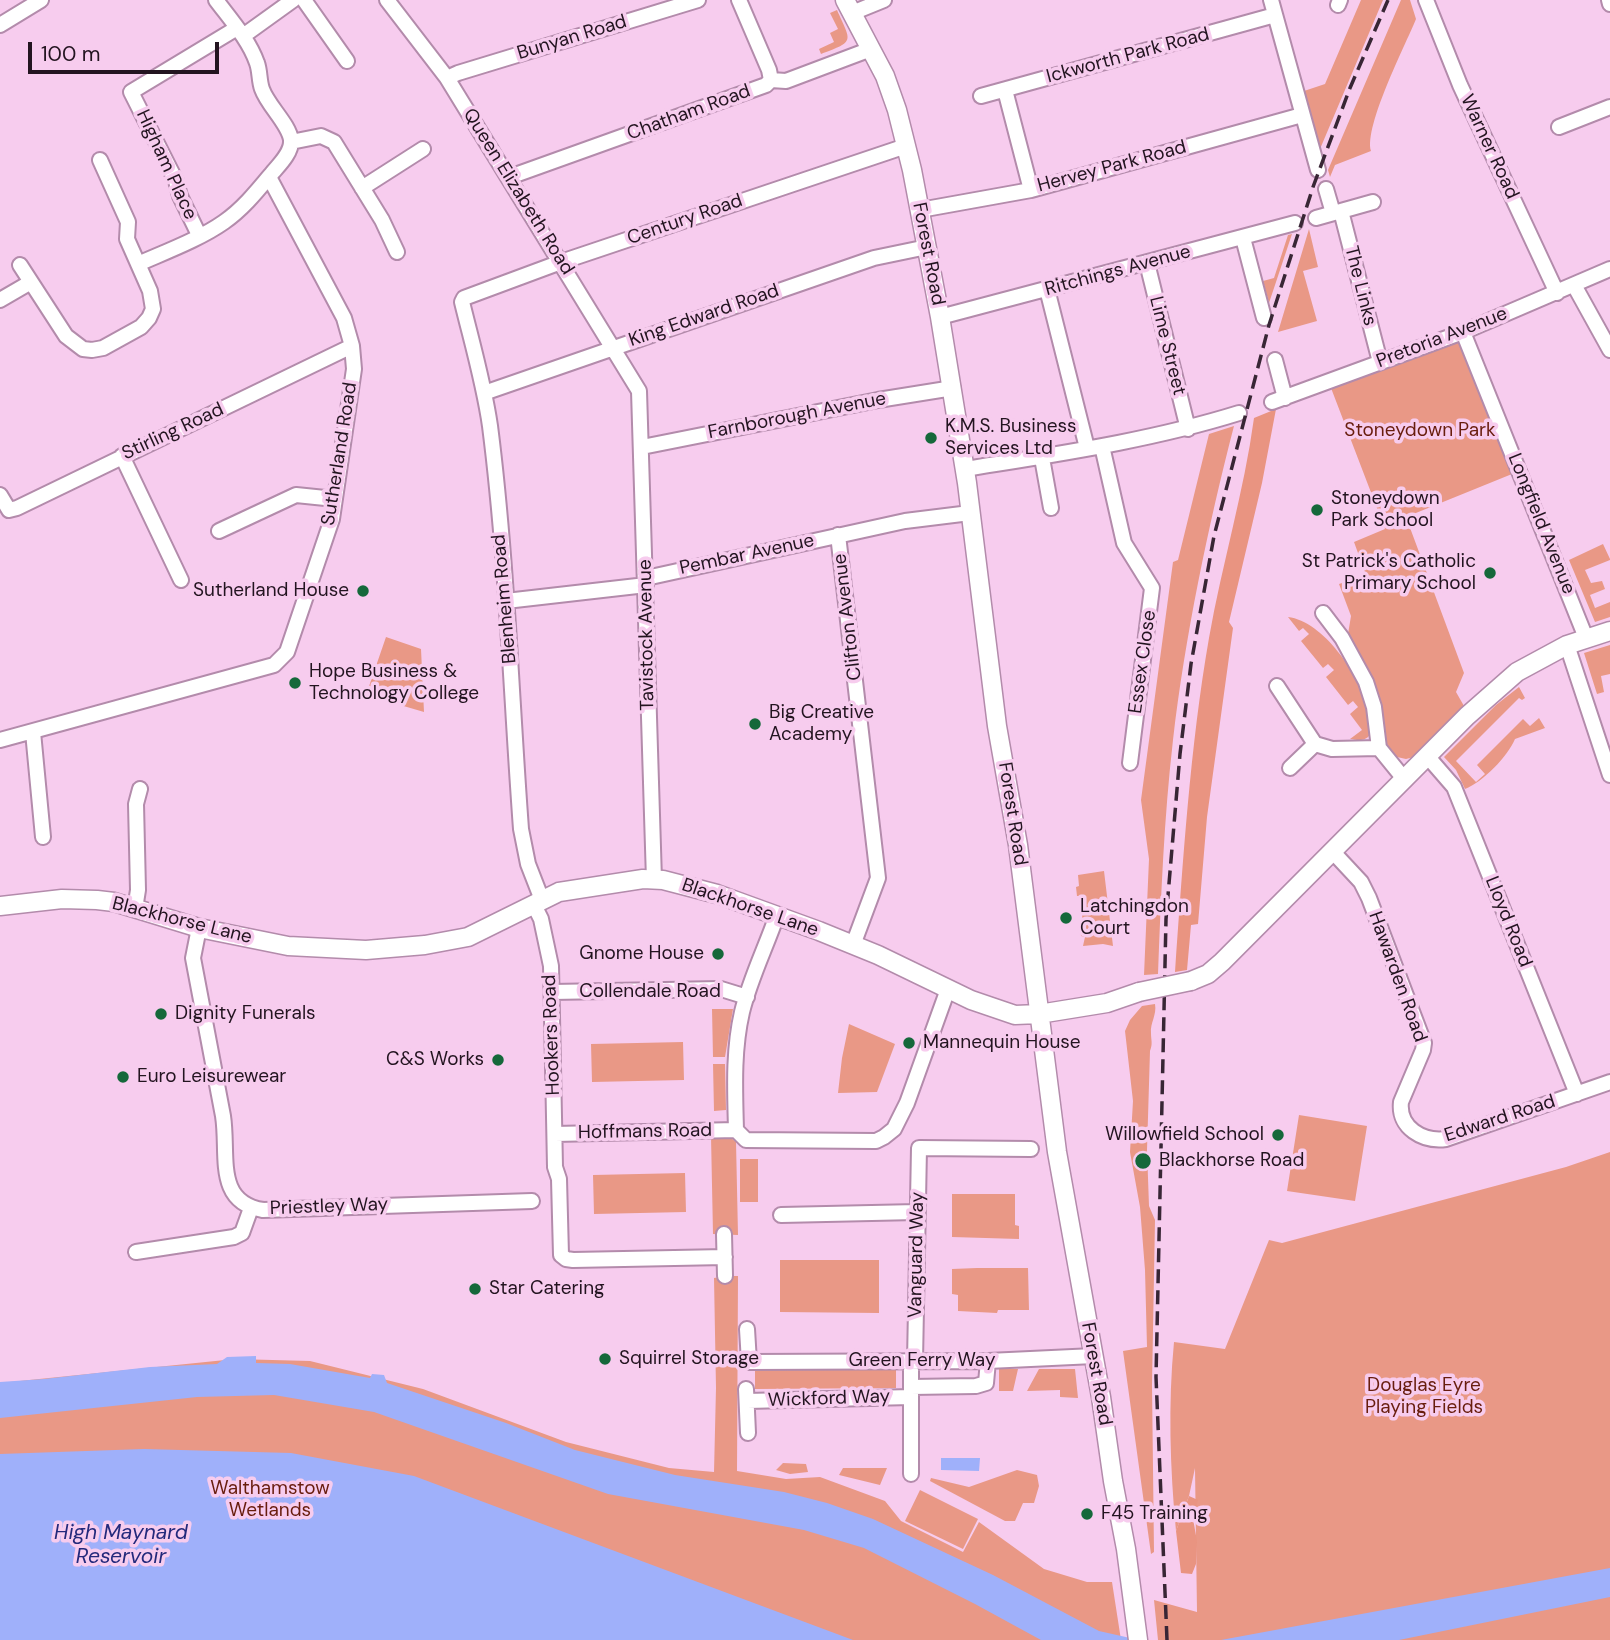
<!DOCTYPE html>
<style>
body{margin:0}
#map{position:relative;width:1610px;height:1640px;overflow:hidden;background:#f7ccee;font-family:"DM Sans",sans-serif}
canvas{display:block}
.scale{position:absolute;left:28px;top:42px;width:191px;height:32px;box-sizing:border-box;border:4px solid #231420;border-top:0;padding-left:9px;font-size:21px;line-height:24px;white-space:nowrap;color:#231420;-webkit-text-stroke:5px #f7ccee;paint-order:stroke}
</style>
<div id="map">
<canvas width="1610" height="1640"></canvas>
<div class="scale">100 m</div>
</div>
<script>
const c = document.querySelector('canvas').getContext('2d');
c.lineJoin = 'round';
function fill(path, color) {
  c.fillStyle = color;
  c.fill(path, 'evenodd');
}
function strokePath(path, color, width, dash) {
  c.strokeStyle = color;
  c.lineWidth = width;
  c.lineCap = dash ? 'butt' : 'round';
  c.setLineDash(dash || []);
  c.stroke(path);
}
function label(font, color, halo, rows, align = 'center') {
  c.font = font + ' "DM Sans",sans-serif';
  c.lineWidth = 7;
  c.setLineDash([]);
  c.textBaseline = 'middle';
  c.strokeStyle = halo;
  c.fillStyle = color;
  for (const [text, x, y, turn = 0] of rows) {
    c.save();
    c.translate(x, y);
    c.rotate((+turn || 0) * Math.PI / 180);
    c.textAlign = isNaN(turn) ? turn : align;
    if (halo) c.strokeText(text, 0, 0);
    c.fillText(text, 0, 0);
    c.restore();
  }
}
fill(new Path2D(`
 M 1361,0 L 1383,0 L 1320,149 L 1304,91 L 1325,84 Z
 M 1401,0 L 1410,0 L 1416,19 C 1405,46 1364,126 1371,151 L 1335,165 L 1330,177 L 1328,170 Z
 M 837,10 C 851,42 856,41 821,54 L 819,49 L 834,42 L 830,33 L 838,29 L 830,13 Z
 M 1309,229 L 1318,267 L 1303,271 L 1317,321 L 1278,332 Z
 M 1292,234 L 1269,303 L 1263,281 L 1274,278 L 1288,235 Z
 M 1458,342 L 1512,474 L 1406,517 L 1464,673 L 1456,692 L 1464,706 L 1414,757 L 1406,759 L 1397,757 L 1386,743 L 1379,695 L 1348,634 L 1351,616 L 1339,584 L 1366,575 L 1354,542 L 1385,529 L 1331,388 Z
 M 1234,426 C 1208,526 1185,637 1173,740 C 1164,818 1161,896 1158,974 L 1144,975 L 1149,859 L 1141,800 L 1173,562 L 1178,560 L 1209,434 Z
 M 1603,544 L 1610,559 L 1610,560 L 1585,570 L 1591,583 L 1602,581 L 1605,589 L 1590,595 L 1595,608 L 1610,602 L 1610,617 L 1595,622 L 1569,560 Z
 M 1288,617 C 1323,621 1360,675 1367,708 C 1369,717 1369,726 1370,735 C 1364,742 1358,740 1350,739 L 1362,730 L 1350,714 L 1358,707 L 1353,701 L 1348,705 L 1326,677 L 1334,670 L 1328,664 L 1323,668 L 1301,641 L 1309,634 L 1303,628 L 1299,631 Z
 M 386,637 L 421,649 L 424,712 L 366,695 Z
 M 1610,645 L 1610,674 L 1601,676 L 1604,692 L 1597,694 L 1584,653 Z
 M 1519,687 L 1525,698 L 1522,700 L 1519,698 L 1456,761 L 1476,782 L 1485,774 L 1477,765 L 1523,719 L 1530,726 L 1539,718 L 1545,728 L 1515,739 C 1508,756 1483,782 1465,789 L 1456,770 L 1444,757 L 1496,705 Z
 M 1104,871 L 1113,946 L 1103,944 L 1083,946 L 1085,937 L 1081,936 L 1080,925 L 1083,924 L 1080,896 L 1077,896 L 1076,887 L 1079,886 L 1078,875 Z
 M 1155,1004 C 1157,1015 1150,1023 1151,1033 C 1151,1041 1153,1043 1150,1051 L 1147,1150 L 1149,1206 L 1155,1220 L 1152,1385 L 1154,1552 L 1151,1554 L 1123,1351 L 1147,1347 L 1145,1270 L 1140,1207 L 1130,1152 L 1133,1101 L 1125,1031 L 1130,1020 L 1142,1006 Z
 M 712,1009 L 733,1009 L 725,1057 L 713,1057 Z
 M 849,1024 L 895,1044 L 877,1092 L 838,1093 L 842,1058 Z
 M 683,1042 L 684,1080 L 592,1082 L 591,1044 Z
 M 713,1064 L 725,1064 L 726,1110 L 714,1111 Z
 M 1299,1115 L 1367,1126 L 1355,1201 L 1287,1191 Z
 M 711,1136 L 730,1137 L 736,1142 L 738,1235 L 713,1234 Z
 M 1610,1152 L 1610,1640 L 1158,1640 L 1154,1600 L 1197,1612 L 1195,1468 L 1189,1496 L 1176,1531 C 1170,1468 1168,1404 1174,1342 L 1225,1349 L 1269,1240 L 1282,1243 L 1566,1167 Z
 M 740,1159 L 758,1159 L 758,1202 L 740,1202 Z
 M 685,1173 L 686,1212 L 594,1214 L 593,1175 Z
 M 952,1194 L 1015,1194 L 1015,1225 L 1019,1226 L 1019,1239 L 952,1237 Z
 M 780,1260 L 879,1260 L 879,1313 L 780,1312 Z
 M 977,1268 L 1028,1268 L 1029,1310 L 998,1310 L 997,1313 L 958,1311 L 958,1295 L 952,1294 L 952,1269 Z
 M 725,1276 L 738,1276 L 737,1471 L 786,1479 L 820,1477 L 885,1501 L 901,1521 L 963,1552 L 979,1522 L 1044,1569 L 1087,1582 L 1112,1582 L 1121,1640 L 0,1640 L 0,1383 L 235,1359 L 310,1361 L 423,1389 L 566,1442 L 669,1468 L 714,1472 L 716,1388 L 714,1278 Z
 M 755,1369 L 896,1369 L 896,1388 L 755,1389 Z
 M 999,1369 L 1018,1369 L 1013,1391 L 999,1391 Z
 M 1039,1369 L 1075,1369 L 1078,1398 L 1060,1397 L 1060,1390 L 1027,1391 Z
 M 783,1463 L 806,1464 L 808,1472 L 790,1474 L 776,1470 Z
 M 843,1468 L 887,1468 L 880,1485 L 839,1475 Z
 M 1017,1470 L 1037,1475 L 1039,1486 L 1034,1503 L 1023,1503 L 1015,1521 L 1005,1521 L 930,1481 L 931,1478 L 969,1487 Z
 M 920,1490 L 978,1519 L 963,1549 L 905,1521 Z`), '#e99886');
fill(new Path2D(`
 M 1276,409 L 1262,483 L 1229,622 L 1233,628 L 1207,817 L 1198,924 L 1191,925 L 1187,970 L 1175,972 C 1183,861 1190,747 1209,638 C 1222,564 1244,492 1254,418 Z
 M 1189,1496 L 1198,1500 L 1193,1519 L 1197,1541 L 1196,1564 L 1192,1574 L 1181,1573 L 1176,1531 Z`), '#e99481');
fill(new Path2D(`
 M 256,1356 L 256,1363 L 290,1364 L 370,1378 L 372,1374 L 384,1375 L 387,1383 L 506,1423 L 575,1450 L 675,1475 L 784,1492 L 827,1503 L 873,1519 L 993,1575 L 1099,1631 L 1139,1640 L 1041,1640 L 975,1604 L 864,1548 L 804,1530 L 608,1494 L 374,1412 L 274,1395 L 197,1397 L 0,1418 L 0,1382 L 44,1379 L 150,1367 L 217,1364 L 227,1357 Z
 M 144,1449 L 291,1453 L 414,1476 L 853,1640 L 0,1640 L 0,1454 Z
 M 941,1458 L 980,1458 L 979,1471 L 941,1470 Z
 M 1610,1568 L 1610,1597 L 1399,1640 L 1221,1640 Z`), '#9fb0fa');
const minor = new Path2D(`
 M 304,0 L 347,61
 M 387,0 L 447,78 L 639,391 L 654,880
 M 739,0 L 769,70 L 771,80
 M 1271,0 L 1318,170
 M 1426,0 L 1460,85 L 1557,293
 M 1609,0 L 1610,4
 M 1338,5 L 1340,0
 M 852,13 L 884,0
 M 0,25 L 41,0
 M 243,36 L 293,0
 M 447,78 L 458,73 L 698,0
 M 1005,90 L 1031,190
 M 981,96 L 1275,15
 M 1559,127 L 1610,107
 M 291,142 L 321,136 L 334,142 L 382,220 L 397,252
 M 506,174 L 515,175 L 766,85 L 771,80 L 786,81 L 871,49
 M 362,188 L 423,149
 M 1326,189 L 1333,213
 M 920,210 L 1031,190 L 1302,115
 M 1341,211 L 1380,362
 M 1316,218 L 1373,202
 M 199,235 L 180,196 L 176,181 L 131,92 L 237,28
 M 1243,238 L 1264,318
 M 1147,263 L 1188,429
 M 138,264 C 165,252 200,239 224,222 C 243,209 258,190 273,172 C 280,164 292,152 291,140 C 289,124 268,106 262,89 C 259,81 260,71 257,63 C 249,40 231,20 216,0
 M 20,265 L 66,336 L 83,349 L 92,350 L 103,348 L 141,327 L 149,318 L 153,309 L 150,291 L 127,239 L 128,222 L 100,160
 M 1574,285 L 1610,350
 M 1047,289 L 1087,448
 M 0,300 L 31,282
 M 940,317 L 1295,223
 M 1463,332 L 1586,638
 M 1275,360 L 1285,398
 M 484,393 L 874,258 L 927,247
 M 1272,402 L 1463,332 L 1610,269
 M 1102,446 L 1124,543 L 1152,588 L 1130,763
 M 642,447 L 878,400 L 953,388
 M 122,456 L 181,580
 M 1042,458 L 1051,508
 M 965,469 C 1057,454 1149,441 1239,413
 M 0,495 L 9,510 L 17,508 L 352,346
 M 219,531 L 296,495 L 335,499
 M 838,535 L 878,878 L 853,945
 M 646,578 L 905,521 L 970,513
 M 506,601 L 646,585
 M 1323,613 L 1342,638 L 1366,682 L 1374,707 L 1379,748 L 1405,780
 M 1567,645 L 1610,775
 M 1277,686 L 1315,744 L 1332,749 L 1379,748
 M 33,732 L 43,837
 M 0,740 L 274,665 L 287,652 L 332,519 L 354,369 L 352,346 L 344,318 L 269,177
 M 1428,757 L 1454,787 L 1577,1094
 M 1290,768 L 1315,744
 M 1333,852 L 1361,882 L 1369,898 L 1424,1043 L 1423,1050 L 1401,1102 C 1398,1128 1423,1142 1446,1139 L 1610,1082
 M 542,900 L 528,864 L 521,829 C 511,695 507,559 490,426 C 484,384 472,343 462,302 L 464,298 L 561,262 L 906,146
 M 534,905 L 541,919 L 551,966 L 555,1167 L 559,1179 L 561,1255 L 566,1259 L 573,1260 L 725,1257
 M 135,909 L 138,890 L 136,804 L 140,789
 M 777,915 C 766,947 750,979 742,1012 C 733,1051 735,1090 736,1130 L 746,1140 L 876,1141 L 884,1137 L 894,1129 L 907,1103 L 948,989
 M 199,928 L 193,958 L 223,1116 C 229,1154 214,1202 263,1210 L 532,1201
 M 552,992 L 721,989 L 747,997
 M 555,1134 L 736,1130
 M 781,1215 L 917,1212
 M 724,1234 L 725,1276
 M 136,1252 L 234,1237 L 242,1233 L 251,1208
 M 747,1329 L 749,1362 L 988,1361 L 1094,1356
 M 915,1361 L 919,1148 L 1031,1149
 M 911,1370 L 911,1474
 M 911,1387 L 976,1386 L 986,1383 L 988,1361
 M 746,1389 L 748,1433
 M 747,1401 L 911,1397`);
const major = new Path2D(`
 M 845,0 L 885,76 L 897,110 L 912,170 L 940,317 L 967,483 L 997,726 L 1018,845 L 1057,1152 L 1101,1397 L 1113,1481 L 1126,1549 L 1138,1640
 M 0,906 L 62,899 L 97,900 L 114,902 L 199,928 L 288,946 L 366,950 L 425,945 L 468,937 L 559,892 L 643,879 L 663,880 L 717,894 L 819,931 L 878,955 L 971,1000 L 1015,1015 L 1039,1014 L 1107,1003 L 1139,992
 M 1191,981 L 1208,974 L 1222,962 L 1467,716 L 1517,672 L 1567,645 L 1610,631`);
strokePath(minor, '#b38bab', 18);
strokePath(major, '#b38bab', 21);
strokePath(minor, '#fff', 14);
strokePath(major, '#fff', 18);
strokePath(new Path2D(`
 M 1167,1640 L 1156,1377 L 1166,919 L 1180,754 L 1191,664 L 1214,536 L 1269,325 L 1313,187 L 1350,88 L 1388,0`), '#382635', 3.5, [14, 7]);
const majorBridge = new Path2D(`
 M 1139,992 L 1191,981`);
strokePath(majorBridge, '#b38bab', 21, []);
strokePath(majorBridge, '#fff', 18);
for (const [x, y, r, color] of [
 [931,438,7,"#15683a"],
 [1317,510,7,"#15683a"],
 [1490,573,7,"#15683a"],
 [363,591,7,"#15683a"],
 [295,683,7,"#15683a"],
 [755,724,7,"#15683a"],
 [1066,918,7,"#15683a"],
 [718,954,7,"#15683a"],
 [161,1014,7,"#15683a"],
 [909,1043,7,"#15683a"],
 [498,1060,7,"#15683a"],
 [123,1077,7,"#15683a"],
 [1278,1135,7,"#15683a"],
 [1143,1161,9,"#15683a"],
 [475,1289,7,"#15683a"],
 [605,1359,7,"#15683a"],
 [1087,1514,7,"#15683a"]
]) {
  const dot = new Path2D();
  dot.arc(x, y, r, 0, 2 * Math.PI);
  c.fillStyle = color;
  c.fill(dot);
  strokePath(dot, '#f7ccee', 2.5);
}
label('19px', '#231420', '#f7ccee', [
 ["Bunyan Road",572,38,-17],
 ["Ickworth Park Road",1128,56,-15],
 ["Chatham Road",689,113,-20],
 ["Warner Road",1489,147,65],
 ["Higham Place",166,165,65],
 ["Hervey Park Road",1112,167,-15],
 ["Queen Elizabeth Road",518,192,58],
 ["Century Road",685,220,-19],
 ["Forest Road",928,254,79],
 ["Ritchings Avenue",1118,271,-15],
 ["The Links",1360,286,76],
 ["King Edward Road",704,316,-19],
 ["Pretoria Avenue",1442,338,-21],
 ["Lime Street",1167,346,76],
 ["Farnborough Avenue",797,416,-11],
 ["Stirling Road",173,432,-25],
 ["Sutherland Road",340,454,-81],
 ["Longfield Avenue",1541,524,68],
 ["Pembar Avenue",747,555,-12],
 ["Blenheim Road",505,599,-95],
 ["Clifton Avenue",848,617,-97],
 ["Tavistock Avenue",647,635,-91],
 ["Essex Close",1143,662,-82],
 ["Forest Road",1012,814,81],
 ["Blackhorse Lane",750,908,19],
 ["Blackhorse Lane",182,921,14],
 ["Lloyd Road",1508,922,68],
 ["Hawarden Road",1397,977,70],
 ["Collendale Road",650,992],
 ["Hookers Road",552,1035,-92],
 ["Edward Road",1500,1119,-18],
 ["Hoffmans Road",645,1132,-1],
 ["Priestley Way",329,1207,-2],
 ["Vanguard Way",917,1255,-89],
 ["Green Ferry Way",922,1361],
 ["Forest Road",1096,1374,80],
 ["Wickford Way",829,1399,-2]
]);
label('19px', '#231420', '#f7ccee', [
 ["K.M.S. Business",945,427],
 ["Services Ltd",945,449],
 ["Stoneydown",1331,499],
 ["Park School",1331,521],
 ["St Patrick's Catholic",1476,562,"right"],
 ["Primary School",1476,584,"right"],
 ["Sutherland House",349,591,"right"],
 ["Hope Business &",309,672],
 ["Technology College",309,694],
 ["Big Creative",769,713],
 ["Academy",769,735],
 ["Latchingdon",1080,907],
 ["Court",1080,929],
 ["Gnome House",704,954,"right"],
 ["Dignity Funerals",175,1014],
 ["Mannequin House",923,1043],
 ["C&S Works",484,1060,"right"],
 ["Euro Leisurewear",137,1077],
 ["Willowfield School",1264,1135,"right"],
 ["Blackhorse Road",1159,1161],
 ["Star Catering",489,1289],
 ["Squirrel Storage",619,1359],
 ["F45 Training",1101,1514]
], 'left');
label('19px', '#681d0d', '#f7ccee', [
 ["Stoneydown Park",1420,431],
 ["Douglas Eyre",1424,1386],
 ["Playing Fields",1424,1408],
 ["Walthamstow",270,1489],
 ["Wetlands",270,1511]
]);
label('italic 21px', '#23297b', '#f7ccee', [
 ["High Maynard",121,1533],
 ["Reservoir",121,1557]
]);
</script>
